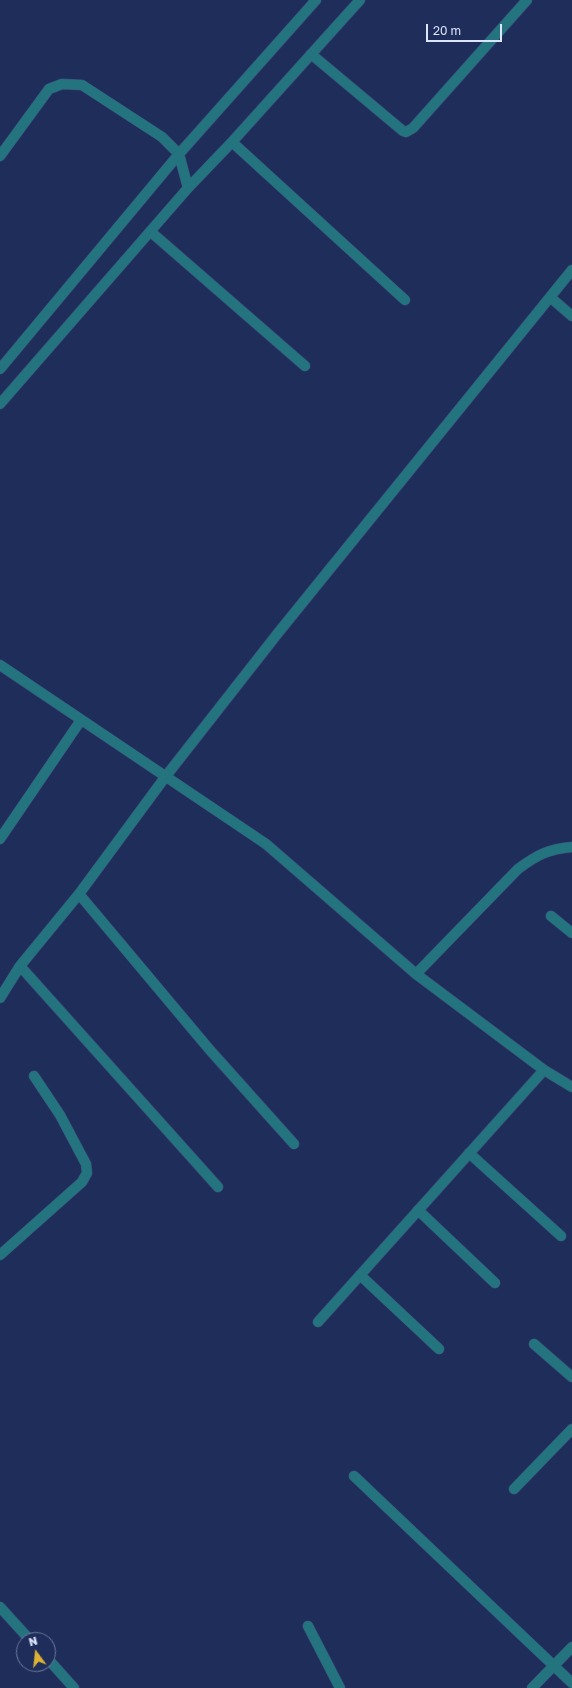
<!DOCTYPE html>
<style>
body{margin:0}
#map{position:relative;width:572px;height:1688px;overflow:hidden;background:#1f2d5b;font-family:"Golos Text",sans-serif}
canvas{display:block}
.north{position:absolute;left:16px;top:1632px;width:40px;height:40px;box-sizing:border-box;background:#1f2d5b;border:1px solid #6b779b;border-radius:50%;rotate:345deg;font-size:11px;font-weight:700;line-height:16px;text-align:center;color:#dce5fc}
.north::after{content:'';display:block;margin:auto;width:14px;height:18px;background:#ddb133;clip-path:polygon(50% 0,100% 100%,50% 72%,0 100%)}
.scale{position:absolute;left:426px;top:24px;width:76px;height:18px;box-sizing:border-box;border:2px solid #dce5fc;border-top:0;padding-left:5px;font-size:12px;line-height:14px;white-space:nowrap;color:#dce5fc;-webkit-text-stroke:3px #1f2d5b;paint-order:stroke}
</style>
<div id="map">
<canvas width="572" height="1688"></canvas>
<div class="north">N</div>
<div class="scale">20 m</div>
</div>
<script>
const c = document.querySelector('canvas').getContext('2d');
c.lineJoin = 'round';
function strokePath(path, color, width, dash) {
  c.strokeStyle = color;
  c.lineWidth = width;
  c.lineCap = dash ? 'butt' : 'round';
  c.setLineDash(dash || []);
  c.stroke(path);
}
const minor = new Path2D(`
 M 311,54 L 403,131 L 406,132 L 413,128 L 527,0
 M 232,142 L 405,300
 M 0,156 L 49,89 L 62,84 L 82,85 L 162,137 L 179,154 L 188,188
 M 151,232 L 305,366
 M 550,297 L 572,316
 M 0,369 L 179,154 L 316,0
 M 0,404 L 188,188 L 232,142 L 360,0
 M 0,665 L 266,844 L 416,974 L 544,1070 L 572,1087
 M 0,839 L 81,720
 M 79,894 L 209,1049 L 294,1144
 M 551,916 L 572,933
 M 20,966 L 218,1187
 M 416,974 L 518,869 C 537,855 548,849 572,847
 M 0,998 L 20,966 L 79,894 L 166,776 L 278,633 L 572,270
 M 469,1153 L 561,1236
 M 418,1210 L 495,1283
 M 0,1255 L 82,1182 L 87,1173 L 86,1164 L 60,1115 L 34,1076
 M 360,1275 L 439,1349
 M 318,1322 L 544,1070
 M 534,1344 L 572,1377
 M 354,1476 L 572,1683
 M 514,1489 L 572,1429
 M 0,1607 L 30,1640
 M 308,1626 L 340,1688
 M 48,1659 L 74,1688
 M 532,1688 L 572,1647`);
strokePath(minor, '#3d4a75', 11);
strokePath(minor, '#23747f', 10);
</script>
